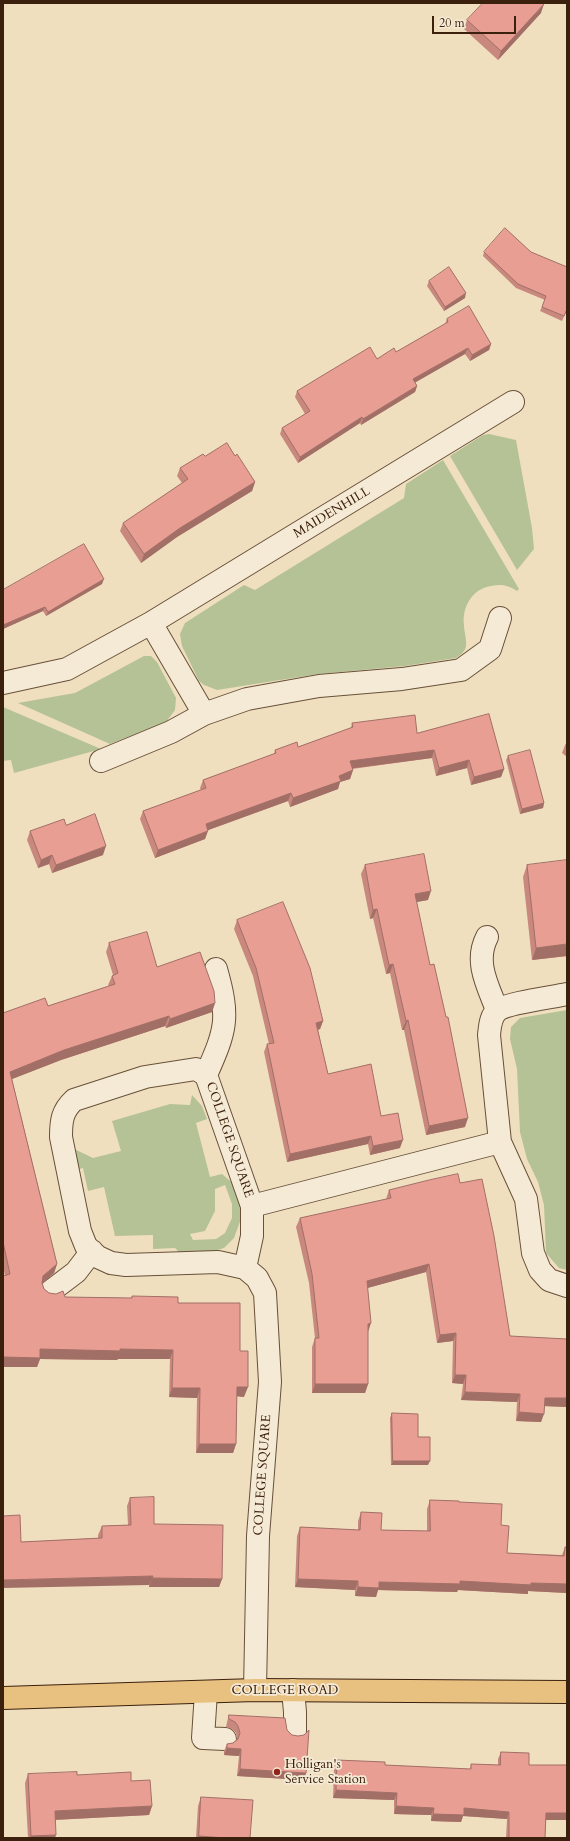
<!DOCTYPE html>
<style>
body{margin:0}
#map{position:relative;width:570px;height:1841px;overflow:hidden;background:#f0dfbf;font-family:Cardo,serif}
canvas{display:block}
.frame{position:absolute;inset:0;border:4px solid #3b200d;pointer-events:none}
.scale{position:absolute;left:432px;top:16px;width:84px;height:18px;box-sizing:border-box;border:2px solid #3b200d;border-top:0;padding-left:5px;font-size:12px;line-height:14px;white-space:nowrap;color:#3b200d;-webkit-text-stroke:3px #f5ead5;paint-order:stroke}
</style>
<div id="map">
<canvas width="570" height="1841"></canvas>
<div class="frame"></div>
<div class="scale">20 m</div>
</div>
<script>
const c = document.querySelector('canvas').getContext('2d');
c.lineJoin = 'round';
function fill(path, color) {
  c.fillStyle = color;
  c.fill(path, 'evenodd');
}
function strokePath(path, color, width, dash) {
  c.strokeStyle = color;
  c.lineWidth = width;
  c.lineCap = dash ? 'butt' : 'round';
  c.setLineDash(dash || []);
  c.stroke(path);
}
function label(font, color, halo, rows, align = 'center') {
  c.font = font + ' Cardo,serif';
  c.lineWidth = 3.5;
  c.setLineDash([]);
  c.textBaseline = 'middle';
  c.strokeStyle = halo;
  c.fillStyle = color;
  for (const [text, x, y, turn = 0] of rows) {
    c.save();
    c.translate(x, y);
    c.rotate((+turn || 0) * Math.PI / 180);
    c.textAlign = isNaN(turn) ? turn : align;
    if (halo) c.strokeText(text, 0, 0);
    c.fillText(text, 0, 0);
    c.restore();
  }
}
fill(new Path2D(`
 M 489,434 L 516,440 L 532,528 L 534,549 L 517,570 L 450,456 L 483,435 Z
 M 443,460 L 519,589 L 517,591 C 508,585 501,584 491,586 C 472,589 462,607 464,625 C 464,631 467,640 466,646 C 465,652 460,655 456,658 L 405,666 L 318,674 L 217,690 L 204,685 L 199,681 L 182,646 L 180,634 L 185,623 L 244,585 L 255,590 L 404,498 L 406,484 Z
 M 144,656 L 151,656 L 157,662 L 176,698 L 175,710 L 166,722 L 110,744 L 18,703 L 75,693 Z
 M 3,707 L 101,749 L 14,773 L 11,760 L 3,761 Z
 M 567,1010 L 567,1270 L 559,1268 L 546,1253 L 544,1205 L 538,1182 L 527,1159 L 520,1132 L 517,1069 L 510,1039 L 511,1027 L 520,1018 Z
 M 192,1095 L 202,1106 L 207,1119 L 196,1123 L 210,1177 L 222,1174 L 235,1185 L 244,1211 L 234,1238 L 224,1248 L 208,1253 L 182,1255 L 175,1248 L 153,1249 L 153,1235 L 115,1236 L 104,1187 L 88,1191 L 83,1168 L 76,1170 L 70,1147 L 93,1158 L 121,1151 L 112,1121 L 170,1104 L 190,1105 ZM 225,1185 L 232,1204 L 232,1218 L 225,1233 L 216,1239 L 193,1240 L 190,1234 L 205,1231 L 215,1211 L 215,1189 Z`), '#b5c295');
const minor = new Path2D(`
 M 151,623 L 204,714
 M 3,683 L 67,669 L 151,623 L 513,402
 M 101,761 L 171,732 L 204,714 L 247,699 L 319,686 L 402,679 L 461,670 L 490,649 L 500,618
 M 487,937 C 474,962 488,986 497,1010
 M 567,994 C 554,997 507,1003 498,1010 C 490,1016 490,1027 489,1035 L 500,1142 L 526,1199 L 533,1253 L 540,1270 L 549,1280 L 567,1286
 M 206,1075 C 226,1030 230,1018 216,969
 M 252,1206 L 500,1142
 M 245,1268 L 252,1236 L 252,1206 L 206,1075 L 196,1069 L 145,1077 L 74,1100 C 62,1111 61,1121 61,1137 L 80,1231 L 86,1246 L 98,1257 L 111,1263 L 126,1265 L 218,1262 L 245,1268 L 257,1278 L 265,1293 L 270,1382 L 258,1536 L 255,1690
 M 51,1291 L 76,1272 L 92,1251
 M 293,1690 L 295,1712 L 295,1731
 M 206,1692 L 203,1738 L 225,1739`);
const major = new Path2D(`
 M 3,1698 L 255,1690 L 567,1692`);
strokePath(minor, '#68503a', 24);
strokePath(major, '#3b200d', 24);
strokePath(minor, '#f5ead5', 22);
strokePath(major, '#e8c080', 22);
fill(new Path2D(`
 M 541,13 L 498,60 L 464,29 L 467,20 Z
 M 484,252 L 567,310 L 562,321 L 540,311 L 545,300 L 516,288 L 483,256 Z
 M 429,281 L 465,298 L 444,311 L 427,286 Z
 M 447,319 L 491,344 L 489,350 L 470,361 L 465,354 L 415,382 L 417,386 L 415,392 L 361,425 L 360,423 L 298,463 L 280,434 L 282,428 L 305,414 L 295,397 L 297,391 L 377,359 L 396,352 L 445,324 Z
 M 205,456 L 235,456 L 255,482 L 252,491 L 177,537 L 141,563 L 120,531 L 123,523 L 182,483 L 177,476 L 180,468 Z
 M 102,584 L 46,616 L 43,611 L 3,629 L 3,590 Z
 M 352,723 L 417,733 L 504,769 L 501,777 L 471,785 L 467,768 L 436,776 L 432,758 L 352,769 L 353,770 L 350,779 L 340,782 L 338,789 L 290,807 L 288,801 L 208,830 L 205,839 L 155,858 L 140,819 L 143,811 L 201,790 L 200,788 L 203,780 L 274,754 L 275,750 L 298,747 L 351,728 Z
 M 567,742 L 567,757 L 562,753 L 565,745 Z
 M 508,756 L 544,803 L 543,808 L 520,814 L 506,760 Z
 M 66,825 L 103,855 L 52,873 L 49,864 L 38,868 L 27,840 L 30,831 Z
 M 365,865 L 428,900 L 416,902 L 465,1127 L 426,1135 L 404,1030 L 402,1030 L 390,973 L 386,974 L 373,918 L 370,919 L 361,874 Z
 M 527,865 L 567,956 L 532,960 L 523,877 Z
 M 237,920 L 323,1021 L 320,1029 L 318,1030 L 328,1074 L 381,1116 L 400,1148 L 370,1155 L 368,1144 L 287,1162 L 264,1052 L 267,1044 L 269,1044 L 253,976 L 234,929 Z
 M 109,943 L 157,967 L 215,1003 L 212,1012 L 166,1028 L 165,1026 L 61,1060 L 12,1079 L 57,1264 L 54,1273 L 42,1283 L 44,1289 L 49,1293 L 65,1297 L 131,1298 L 132,1296 L 178,1303 L 240,1351 L 244,1397 L 237,1396 L 236,1444 L 233,1453 L 196,1453 L 197,1398 L 169,1397 L 170,1359 L 118,1359 L 117,1360 L 40,1359 L 37,1367 L 3,1367 L 3,1276 L 5,1276 L 3,1266 L 3,1013 L 48,1006 L 109,986 L 108,985 L 112,976 L 113,975 L 106,952 Z
 M 460,1183 L 510,1336 L 567,1407 L 545,1406 L 541,1422 L 516,1421 L 517,1402 L 461,1400 L 463,1384 L 452,1383 L 453,1341 L 437,1343 L 426,1272 L 367,1288 L 368,1331 L 368,1384 L 365,1393 L 312,1393 L 312,1347 L 315,1338 L 309,1283 L 296,1227 L 300,1218 L 386,1199 L 389,1190 Z
 M 392,1413 L 418,1437 L 428,1465 L 391,1465 L 390,1418 Z
 M 130,1498 L 154,1524 L 222,1579 L 219,1587 L 149,1587 L 149,1585 L 21,1542 L 98,1538 L 98,1535 L 102,1526 L 128,1525 L 127,1506 Z
 M 430,1500 L 459,1502 L 501,1525 L 507,1553 L 562,1555 L 565,1547 L 567,1547 L 567,1593 L 528,1591 L 528,1594 L 458,1590 L 457,1592 L 378,1590 L 376,1597 L 355,1596 L 355,1590 L 295,1587 L 297,1536 L 300,1527 L 358,1530 L 358,1521 L 361,1512 L 381,1530 L 427,1531 L 427,1509 Z
 M 229,1715 L 287,1730 L 304,1780 L 237,1776 L 239,1756 L 224,1755 L 224,1751 L 227,1744 L 233,1743 L 237,1739 L 236,1733 L 232,1729 L 226,1727 L 227,1722 Z
 M 501,1752 L 529,1765 L 567,1765 L 567,1820 L 546,1820 L 545,1838 L 506,1838 L 507,1819 L 463,1816 L 461,1822 L 431,1821 L 431,1815 L 394,1814 L 394,1800 L 333,1798 L 334,1767 L 337,1760 L 385,1765 L 470,1769 L 471,1764 L 498,1765 L 498,1759 Z
 M 28,1774 L 77,1775 L 131,1781 L 152,1806 L 149,1815 L 55,1820 L 55,1838 L 28,1838 L 25,1783 Z
 M 201,1797 L 250,1838 L 196,1838 L 198,1806 Z`), '#c8887e');
fill(new Path2D(`
 M 544,4 L 541,13 L 498,60 L 501,51 Z
 M 466,293 L 465,298 L 444,311 L 445,307 Z
 M 491,344 L 489,350 L 470,361 L 472,355 Z
 M 468,348 L 465,354 L 411,385 L 413,379 Z
 M 417,386 L 415,392 L 361,425 L 363,419 Z
 M 362,417 L 360,423 L 298,463 L 300,457 Z
 M 255,482 L 252,491 L 177,537 L 141,563 L 144,554 L 180,528 Z
 M 104,579 L 102,584 L 46,616 L 48,612 Z
 M 45,607 L 43,611 L 3,629 L 3,625 Z
 M 434,750 L 432,758 L 347,769 L 350,761 Z
 M 469,760 L 467,768 L 436,776 L 439,768 Z
 M 504,769 L 501,777 L 471,785 L 474,777 Z
 M 353,770 L 350,779 L 340,782 L 338,789 L 290,807 L 293,798 L 339,776 Z
 M 291,793 L 288,801 L 203,832 L 206,824 Z
 M 544,803 L 543,808 L 520,814 L 522,809 Z
 M 208,831 L 205,839 L 155,858 L 158,850 Z
 M 106,846 L 103,855 L 52,873 L 56,865 Z
 M 52,855 L 49,864 L 38,868 L 41,860 Z
 M 431,891 L 428,900 L 411,903 L 415,894 Z
 M 377,909 L 373,918 L 370,919 L 373,910 Z
 M 567,944 L 567,956 L 532,960 L 536,948 Z
 M 393,964 L 390,973 L 386,974 L 389,965 Z
 M 215,1003 L 212,1012 L 166,1028 L 170,1019 Z
 M 169,1016 L 165,1026 L 61,1060 L 7,1081 L 10,1072 L 64,1050 Z
 M 408,1020 L 404,1030 L 402,1030 L 406,1021 Z
 M 323,1021 L 320,1029 L 313,1031 L 316,1023 Z
 M 468,1118 L 465,1127 L 426,1135 L 429,1126 Z
 M 371,1136 L 368,1144 L 287,1162 L 290,1154 Z
 M 403,1140 L 400,1148 L 370,1155 L 373,1146 Z
 M 57,1264 L 54,1273 L 40,1286 L 43,1276 Z
 M 429,1264 L 426,1272 L 364,1289 L 367,1281 Z
 M 371,1323 L 368,1332 L 368,1324 Z
 M 456,1333 L 453,1341 L 437,1343 L 440,1335 Z
 M 40,1349 L 120,1349 L 173,1350 L 170,1359 L 118,1359 L 117,1360 L 40,1359 L 37,1367 L 3,1367 L 3,1357 Z
 M 455,1375 L 466,1375 L 463,1384 L 452,1383 Z
 M 315,1384 L 368,1384 L 365,1393 L 312,1393 Z
 M 237,1387 L 248,1387 L 244,1397 L 234,1396 Z
 M 172,1388 L 200,1388 L 197,1398 L 169,1397 Z
 M 465,1392 L 520,1394 L 517,1402 L 461,1400 Z
 M 545,1398 L 567,1398 L 567,1407 L 542,1406 Z
 M 519,1412 L 544,1414 L 541,1422 L 516,1421 Z
 M 199,1444 L 236,1444 L 233,1453 L 196,1453 Z
 M 393,1461 L 430,1461 L 428,1465 L 391,1465 Z
 M 153,1576 L 149,1585 L 3,1588 L 3,1580 Z
 M 152,1578 L 222,1579 L 219,1587 L 149,1587 Z
 M 298,1579 L 358,1581 L 355,1590 L 295,1587 Z
 M 460,1581 L 567,1584 L 567,1593 L 528,1591 L 528,1594 L 458,1590 L 457,1592 L 378,1590 L 376,1597 L 355,1596 L 358,1587 L 379,1582 Z
 M 227,1748 L 241,1749 L 239,1756 L 224,1755 Z
 M 240,1769 L 306,1773 L 304,1780 L 237,1776 Z
 M 336,1790 L 397,1793 L 394,1800 L 333,1798 Z
 M 152,1806 L 149,1815 L 51,1820 L 55,1811 Z
 M 396,1806 L 434,1808 L 431,1815 L 394,1814 Z
 M 464,1808 L 509,1812 L 507,1819 L 463,1816 L 461,1822 L 431,1821 L 433,1814 Z
 M 546,1813 L 567,1813 L 567,1820 L 543,1820 Z
 M 56,1835 L 55,1838 L 30,1838 L 31,1836 Z
 M 199,1836 L 225,1838 L 198,1838 Z`), '#a26f67');
const building = new Path2D(`
 M 483,3 L 543,3 L 544,4 L 501,51 L 467,20 Z
 M 505,228 L 531,252 L 567,267 L 567,309 L 564,316 L 542,307 L 546,296 L 518,284 L 484,252 Z
 M 449,267 L 466,293 L 445,307 L 429,281 Z
 M 469,306 L 491,344 L 472,355 L 468,348 L 413,379 L 417,386 L 363,419 L 362,417 L 300,457 L 282,428 L 310,411 L 297,391 L 320,377 L 370,347 L 377,359 L 394,348 L 396,352 L 448,322 L 447,319 Z
 M 227,443 L 235,456 L 237,454 L 255,482 L 180,528 L 144,554 L 123,523 L 188,479 L 180,468 L 203,454 L 205,456 Z
 M 84,544 L 104,579 L 48,612 L 45,607 L 3,625 L 3,590 Z
 M 489,714 L 504,769 L 474,777 L 469,760 L 439,768 L 434,750 L 350,761 L 353,770 L 339,776 L 341,781 L 293,798 L 291,793 L 206,824 L 208,831 L 158,850 L 143,811 L 206,788 L 203,780 L 276,753 L 275,750 L 297,742 L 298,747 L 353,727 L 352,723 L 415,715 L 417,733 Z
 M 530,750 L 544,803 L 522,809 L 508,756 Z
 M 95,814 L 106,846 L 56,865 L 52,855 L 41,860 L 30,831 L 64,819 L 66,825 Z
 M 424,854 L 431,891 L 415,894 L 430,965 L 434,964 L 446,1017 L 448,1017 L 468,1118 L 429,1126 L 408,1020 L 406,1021 L 393,964 L 389,965 L 377,909 L 373,910 L 365,865 Z
 M 567,860 L 567,944 L 536,948 L 527,865 Z
 M 283,902 L 310,968 L 323,1021 L 316,1023 L 328,1074 L 371,1064 L 381,1116 L 398,1113 L 403,1140 L 373,1146 L 371,1136 L 290,1154 L 267,1044 L 274,1043 L 256,968 L 237,920 Z
 M 147,932 L 157,967 L 200,952 L 214,991 L 215,1003 L 170,1019 L 169,1016 L 64,1050 L 10,1072 L 57,1264 L 43,1276 L 42,1283 L 44,1289 L 49,1293 L 56,1294 L 63,1291 L 65,1297 L 132,1298 L 132,1296 L 178,1297 L 178,1303 L 240,1303 L 240,1351 L 248,1351 L 248,1387 L 237,1387 L 236,1444 L 199,1444 L 200,1388 L 172,1388 L 173,1350 L 120,1349 L 120,1351 L 40,1349 L 40,1358 L 3,1357 L 3,1276 L 10,1274 L 3,1242 L 3,1013 L 45,998 L 48,1006 L 115,984 L 112,976 L 118,973 L 109,943 Z
 M 458,1174 L 460,1183 L 482,1179 L 494,1236 L 510,1336 L 567,1339 L 567,1398 L 545,1398 L 544,1414 L 519,1412 L 520,1394 L 465,1392 L 466,1375 L 455,1375 L 456,1333 L 440,1335 L 429,1264 L 367,1281 L 371,1323 L 368,1324 L 368,1384 L 315,1384 L 315,1338 L 319,1338 L 312,1274 L 300,1218 L 391,1198 L 389,1190 L 429,1180 Z
 M 392,1413 L 418,1414 L 418,1437 L 430,1437 L 430,1461 L 393,1461 Z
 M 154,1497 L 154,1524 L 223,1525 L 222,1579 L 152,1578 L 153,1576 L 3,1580 L 3,1516 L 20,1515 L 21,1542 L 102,1538 L 102,1526 L 131,1525 L 130,1498 Z
 M 430,1500 L 459,1501 L 459,1502 L 502,1504 L 501,1525 L 509,1526 L 507,1553 L 564,1556 L 565,1547 L 567,1547 L 567,1584 L 531,1583 L 531,1585 L 460,1581 L 460,1584 L 379,1582 L 379,1588 L 358,1587 L 358,1581 L 298,1579 L 300,1527 L 360,1530 L 361,1512 L 382,1513 L 381,1530 L 430,1531 Z
 M 229,1715 L 285,1718 L 287,1730 L 292,1735 L 298,1736 L 304,1735 L 309,1730 L 306,1773 L 240,1769 L 241,1749 L 227,1748 L 227,1744 L 233,1743 L 238,1739 L 240,1733 L 238,1726 L 235,1722 L 229,1719 Z
 M 501,1752 L 529,1753 L 529,1765 L 567,1765 L 567,1813 L 546,1813 L 545,1838 L 509,1838 L 509,1812 L 464,1808 L 464,1815 L 433,1814 L 434,1808 L 396,1806 L 397,1793 L 336,1790 L 337,1760 L 385,1762 L 385,1765 L 471,1769 L 471,1764 L 500,1765 Z
 M 77,1772 L 77,1775 L 131,1772 L 131,1781 L 150,1780 L 152,1806 L 55,1811 L 56,1835 L 31,1836 L 28,1774 Z
 M 201,1797 L 253,1800 L 250,1838 L 225,1838 L 199,1836 Z`);
fill(building, '#e89e93');
strokePath(building, '#a26f67', 1);
for (const [x, y, r, color] of [
 [277,1772,4,"#8f2418"]
]) {
  const dot = new Path2D();
  dot.arc(x, y, r, 0, 2 * Math.PI);
  c.fillStyle = color;
  c.fill(dot);
  strokePath(dot, '#f5ead5', 1.5);
}
label('13px', '#3b200d', '#f5ead5', [
 ["MAIDENHILL",332,513,-31],
 ["COLLEGE SQUARE",229,1140,71],
 ["COLLEGE SQUARE",263,1475,-86],
 ["COLLEGE ROAD",285,1691]
]);
label('13px', '#3b200d', '#f5ead5', [
 ["Holligan's",285,1765],
 ["Service Station",285,1780]
], 'left');
</script>
